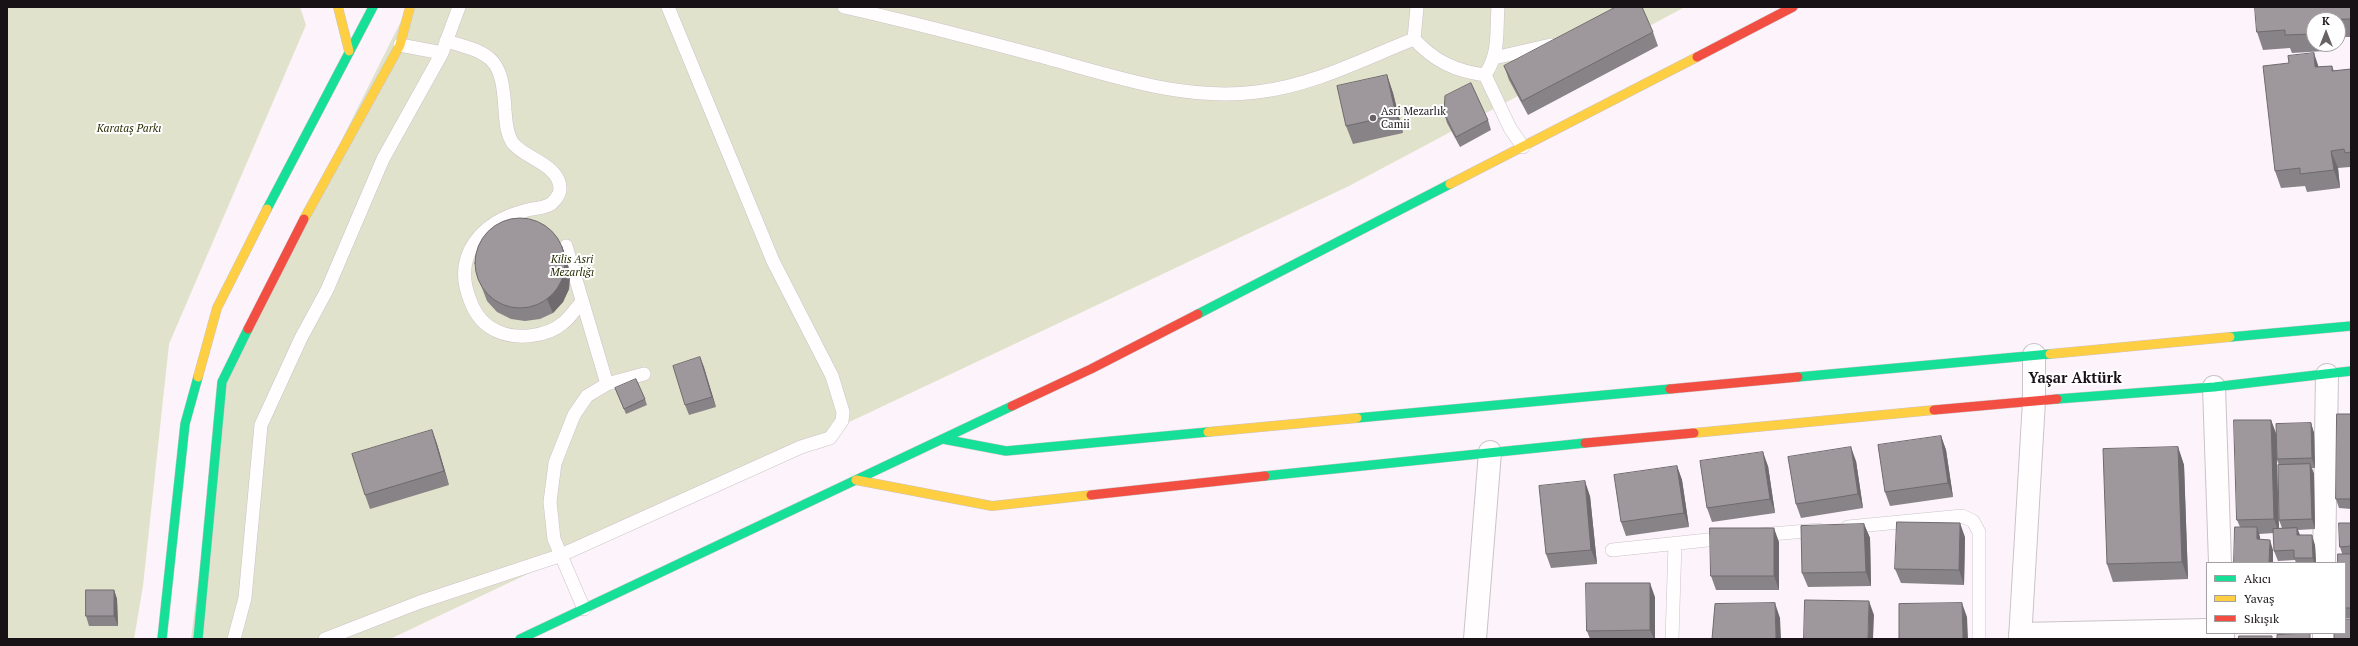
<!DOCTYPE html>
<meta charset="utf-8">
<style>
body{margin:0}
#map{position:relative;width:2358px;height:646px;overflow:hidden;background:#fcf4fa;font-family:"PT Serif",serif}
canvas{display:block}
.frame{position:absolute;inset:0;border:8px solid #181217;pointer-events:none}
.legend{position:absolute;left:2206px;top:562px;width:140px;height:72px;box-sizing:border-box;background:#fff;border:1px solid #a3a0a2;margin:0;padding:5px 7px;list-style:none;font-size:12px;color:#181217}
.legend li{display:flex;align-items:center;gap:8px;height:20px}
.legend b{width:20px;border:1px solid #a3a0a2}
.north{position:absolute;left:2306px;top:12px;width:40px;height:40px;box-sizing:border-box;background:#fff;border:1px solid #a3a0a2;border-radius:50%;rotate:0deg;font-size:11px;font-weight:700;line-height:16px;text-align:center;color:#181217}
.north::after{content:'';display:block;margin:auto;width:14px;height:18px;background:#686166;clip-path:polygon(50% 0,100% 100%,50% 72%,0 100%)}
</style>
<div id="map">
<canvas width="2358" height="646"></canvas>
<div class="frame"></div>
<ul class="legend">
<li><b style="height:5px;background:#16e098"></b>Akıcı</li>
<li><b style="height:5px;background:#ffcf43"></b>Yavaş</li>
<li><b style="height:5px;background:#f24e42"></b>Sıkışık</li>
</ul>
<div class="north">K</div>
</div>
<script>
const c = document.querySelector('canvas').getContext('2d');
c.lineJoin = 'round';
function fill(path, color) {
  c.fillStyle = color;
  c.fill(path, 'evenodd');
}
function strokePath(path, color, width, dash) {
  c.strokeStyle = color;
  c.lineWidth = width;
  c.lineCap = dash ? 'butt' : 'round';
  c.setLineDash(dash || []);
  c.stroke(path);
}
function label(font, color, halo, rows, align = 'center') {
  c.font = font + ' "PT Serif",serif';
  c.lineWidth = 4;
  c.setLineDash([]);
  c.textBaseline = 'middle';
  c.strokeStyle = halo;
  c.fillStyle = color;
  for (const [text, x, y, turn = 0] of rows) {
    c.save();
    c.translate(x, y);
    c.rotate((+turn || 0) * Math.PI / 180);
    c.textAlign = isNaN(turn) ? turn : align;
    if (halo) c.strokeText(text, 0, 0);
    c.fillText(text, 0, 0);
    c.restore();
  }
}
fill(new Path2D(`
 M 7,7 L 300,7 L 306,25 L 169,344 L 143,586 L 134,639 L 7,639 Z
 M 408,7 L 1685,7 L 1349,186 L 390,639 L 191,639 L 224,376 Z`), '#e1e2cb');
const lane = new Path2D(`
 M 844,7 C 912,22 979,40 1047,58 C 1116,77 1185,101 1257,92 C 1312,86 1363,59 1414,39
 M 1417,7 L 1414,39 C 1434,61 1455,71 1485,75
 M 446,41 C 494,54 502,59 505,110 C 506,121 506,132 512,142 C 524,159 560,164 560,189 C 560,195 555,200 551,204 C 543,209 533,208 524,211 C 482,222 452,255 470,300 C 475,314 483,325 497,331 C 516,340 547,337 563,323 C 570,318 575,309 581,303
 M 400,45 L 442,53
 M 1494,58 L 1551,45
 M 1485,75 L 1510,128 L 1523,147
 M 1485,75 C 1500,53 1496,32 1498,7
 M 566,246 L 607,384
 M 1848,527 L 1962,516 L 1973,521 L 1979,532 L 1979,639
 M 1759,535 L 1819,530
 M 1612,550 L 1727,538
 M 584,609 L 554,539 L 550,502 L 555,463 L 574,415 L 587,396 L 607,384 L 644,374
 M 234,639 L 245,598 L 261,425 L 301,338 L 327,290 L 383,159 L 442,53 L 459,7
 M 325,639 L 420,602 L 559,556 L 801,447 L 830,438 L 842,421 L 843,412 L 832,376 L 773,261 L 668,7
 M 1672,639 L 1675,543`);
const street = new Path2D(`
 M 2214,387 L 2220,563
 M 2324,563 L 2327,375
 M 2324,633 L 2324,639
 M 2020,634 L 2207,630
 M 1475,639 L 1490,452
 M 2020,639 L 2034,401 L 2034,355
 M 2223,639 L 2223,633`);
const fast = new Path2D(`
 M 267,209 L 373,7
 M 1198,314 L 1450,184
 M 2230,337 L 2351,326
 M 1798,377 L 2050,354
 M 2057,399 L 2214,387 L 2351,371
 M 1357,418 L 1670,389
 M 943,439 L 1006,451 L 1208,432
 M 1265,476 L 1585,443
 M 162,639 L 185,424 L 198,377
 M 198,639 L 222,382 L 248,329
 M 520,639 L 1012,406`);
const slow = new Path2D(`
 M 338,7 L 349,51
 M 1450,184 L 1697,57
 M 304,219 L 400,45 L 410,7
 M 2050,354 L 2230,337
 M 198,377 L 217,308 L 267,209
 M 1208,432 L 1357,418
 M 1694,433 L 1934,410
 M 856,480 L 992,506 L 1091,495`);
const jam = new Path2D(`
 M 1697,57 L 1793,7
 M 248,329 L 304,219
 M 1670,389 L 1798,377
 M 1012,406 L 1091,369 L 1198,314
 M 1934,410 L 2057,399
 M 1585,443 L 1694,433
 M 1091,495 L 1265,476`);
strokePath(lane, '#cac3c8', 14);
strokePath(street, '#cac3c8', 24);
strokePath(fast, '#cac3c8', 10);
strokePath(slow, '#cac3c8', 10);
strokePath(jam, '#cac3c8', 10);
strokePath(lane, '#fffdfe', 13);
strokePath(street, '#fffdfe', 22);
strokePath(fast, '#16e098', 9);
strokePath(slow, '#ffcf43', 9);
strokePath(jam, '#f24e42', 9);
fill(new Path2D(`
 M 2351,7 L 2351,37 L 2338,37 L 2338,20 L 2314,20 L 2314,44 L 2324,44 L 2325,51 L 2292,53 L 2290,48 L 2263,50 L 2257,32 Z
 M 1653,32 L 1658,46 L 1528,115 L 1509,80 L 1504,66 Z
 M 2289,63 L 2318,67 L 2332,66 L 2334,71 L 2351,69 L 2351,169 L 2350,167 L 2338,168 L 2340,188 L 2307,192 L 2305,186 L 2281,188 L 2275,171 Z
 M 1387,75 L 1393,93 L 1403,133 L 1353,144 L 1346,126 Z
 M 1444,113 L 1488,120 L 1491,130 L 1460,147 L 1447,123 Z
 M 562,246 L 567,260 L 570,275 L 569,289 L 563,302 L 553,313 L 540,319 L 525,321 L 511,319 L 497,312 L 487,301 L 476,272 Z
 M 700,357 L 716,407 L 689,415 L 685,405 Z
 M 615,388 L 645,399 L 647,405 L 626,414 Z
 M 2351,414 L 2351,509 L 2339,508 L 2336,499 Z
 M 2271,420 L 2276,433 L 2311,423 L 2314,433 L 2315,468 L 2312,468 L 2314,474 L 2315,529 L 2298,530 L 2300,535 L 2315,545 L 2316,563 L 2296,563 L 2295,560 L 2278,561 L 2274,551 L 2274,533 L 2259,534 L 2260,540 L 2273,550 L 2273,563 L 2234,563 L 2240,527 L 2237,520 ZM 2277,460 L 2279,465 L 2279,520 L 2282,528 L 2279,528 Z
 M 432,430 L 437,444 L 449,485 L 370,509 L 365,495 Z
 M 1941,436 L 1946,450 L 1953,497 L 1890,506 L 1885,492 Z
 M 2178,447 L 2184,465 L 2188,579 L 2113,582 L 2107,564 Z
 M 1856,461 L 1863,508 L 1801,518 L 1796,504 Z
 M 1677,466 L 1682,480 L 1689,527 L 1626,536 L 1621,522 Z
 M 1768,466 L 1775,513 L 1712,522 L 1707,508 Z
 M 1590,496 L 1597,564 L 1551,568 L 1546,554 Z
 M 2351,523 L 2351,618 L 2345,618 L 2345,563 L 2340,547 Z
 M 1864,524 L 1870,538 L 1871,586 L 1808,587 L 1802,573 Z
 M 1965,537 L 1964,585 L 1901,583 L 1895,569 Z
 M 1779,542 L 1779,590 L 1716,590 L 1711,576 Z
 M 114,590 L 117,599 L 118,626 L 89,626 L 86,616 Z
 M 1655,597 L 1655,639 L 1590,639 L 1587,631 Z`), '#888387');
fill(new Path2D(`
 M 2322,44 L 2324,44 L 2325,51 Z
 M 2314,53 L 2320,71 L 2315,67 Z
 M 1387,75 L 1393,93 L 1403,133 L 1396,115 Z
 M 2331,151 L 2338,168 L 2340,188 L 2334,170 Z
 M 562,246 L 567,260 L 570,275 L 569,289 L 563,302 L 553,313 L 547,299 Z
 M 700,357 L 704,367 L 716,407 L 712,397 Z
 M 2271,420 L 2276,434 L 2279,533 L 2274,519 Z
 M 2311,423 L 2314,433 L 2315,468 L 2312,458 Z
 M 432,430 L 437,444 L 449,485 L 444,471 Z
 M 1941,436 L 1946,450 L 1953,497 L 1948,483 Z
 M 1851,447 L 1856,461 L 1863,508 L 1858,494 Z
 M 2178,447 L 2184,465 L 2188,579 L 2182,562 Z
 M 1763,452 L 1768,466 L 1775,513 L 1770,499 Z
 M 2310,464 L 2314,474 L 2315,529 L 2312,519 Z
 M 1677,466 L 1682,480 L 1689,527 L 1684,513 Z
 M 1585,481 L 1590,496 L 1597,564 L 1591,550 Z
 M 1960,523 L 1965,537 L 1964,585 L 1959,570 Z
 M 1864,524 L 1870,538 L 1871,586 L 1866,572 Z
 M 2257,527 L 2260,537 L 2260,549 L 2257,539 Z
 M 1774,528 L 1779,542 L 1779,590 L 1774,576 Z
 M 2297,528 L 2301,538 L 2297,535 Z
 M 2312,535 L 2315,545 L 2316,563 L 2314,563 L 2313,558 Z
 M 2270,540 L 2273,550 L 2273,563 L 2269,563 Z
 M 1650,583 L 1655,597 L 1655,639 L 1654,639 L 1650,630 Z
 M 114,590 L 117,599 L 118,626 L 114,616 Z
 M 1869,601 L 1874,615 L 1873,639 L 1868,639 Z
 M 1775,603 L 1780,618 L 1781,639 L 1776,639 Z
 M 1962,603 L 1967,617 L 1968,639 L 1963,639 Z`), '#6f6a6e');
const building = new Path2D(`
 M 1616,7 L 1642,7 L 1653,32 L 1522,101 L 1504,66 Z
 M 2255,7 L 2351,7 L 2351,19 L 2314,20 L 2314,34 L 2285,35 L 2285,30 L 2257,32 Z
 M 2314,53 L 2315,67 L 2332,66 L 2332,71 L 2351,69 L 2351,152 L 2345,153 L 2344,149 L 2331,151 L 2334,170 L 2300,174 L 2300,168 L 2275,171 L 2263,66 L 2289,63 L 2288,56 Z
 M 1387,75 L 1396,115 L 1346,126 L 1337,86 Z
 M 1471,83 L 1488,120 L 1456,137 L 1444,113 L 1445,96 Z
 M475 263a45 45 0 1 1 90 0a45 45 0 1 1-90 0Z
 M 700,357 L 712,397 L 685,405 L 673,366 Z
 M 636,379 L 645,399 L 624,409 L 615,388 Z
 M 2337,414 L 2351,414 L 2351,499 L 2336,499 Z
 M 2234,420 L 2271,420 L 2274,519 L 2237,520 Z
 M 2311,423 L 2312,458 L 2277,459 L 2276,424 Z
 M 432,430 L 444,471 L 365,495 L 352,454 Z
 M 1941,436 L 1948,483 L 1885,492 L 1878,445 Z
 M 1851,447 L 1858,494 L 1796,504 L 1788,457 Z
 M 2178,447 L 2182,562 L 2107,564 L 2103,449 Z
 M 1763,452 L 1770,499 L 1707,508 L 1700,461 Z
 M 2310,464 L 2312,519 L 2279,520 L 2278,465 Z
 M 1677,466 L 1684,513 L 1621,522 L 1614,475 Z
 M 1585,481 L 1591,550 L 1546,554 L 1539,486 Z
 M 1897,522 L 1960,523 L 1959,570 L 1895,569 Z
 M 2339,523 L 2351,523 L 2351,546 L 2340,547 Z
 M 1864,524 L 1866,572 L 1802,573 L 1801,526 Z
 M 2235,527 L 2257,527 L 2257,539 L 2270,540 L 2269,563 L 2234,563 Z
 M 1710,528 L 1774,528 L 1774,576 L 1711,576 Z
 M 2297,528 L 2297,535 L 2312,535 L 2313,558 L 2294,558 L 2294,550 L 2274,551 L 2273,529 Z
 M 2338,554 L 2351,554 L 2351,608 L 2345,608 L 2345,563 L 2338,563 Z
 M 1586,583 L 1650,583 L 1650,630 L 1587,631 Z
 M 86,590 L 114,590 L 114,616 L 86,616 Z
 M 1805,600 L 1869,601 L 1868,639 L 1804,639 Z
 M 1775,603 L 1776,639 L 1712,639 L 1715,604 Z
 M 1962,603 L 1963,639 L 1899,639 L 1899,604 Z
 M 2345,619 L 2351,619 L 2351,639 L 2334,639 L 2334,633 L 2345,633 Z
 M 2310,634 L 2310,639 L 2277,639 L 2277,635 Z
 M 2239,636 L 2272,636 L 2272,639 L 2239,639 Z`);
fill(building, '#9e989d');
strokePath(building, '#6f6a6e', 1);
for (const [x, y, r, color] of [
 [1373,118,4,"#686166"]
]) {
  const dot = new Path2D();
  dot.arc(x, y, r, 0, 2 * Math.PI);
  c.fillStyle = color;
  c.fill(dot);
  strokePath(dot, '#fff', 1.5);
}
label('11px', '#181217', '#fff', [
 ["Asri Mezarlık",1381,112],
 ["Camii",1381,125]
], 'left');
label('italic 11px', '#282d01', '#fff', [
 ["Karataş Parkı",129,129],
 ["Kilis Asri",572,260],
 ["Mezarlığı",572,273]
]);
label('bold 15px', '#181217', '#fff', [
 ["Yaşar Aktürk",2075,379]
]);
</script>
